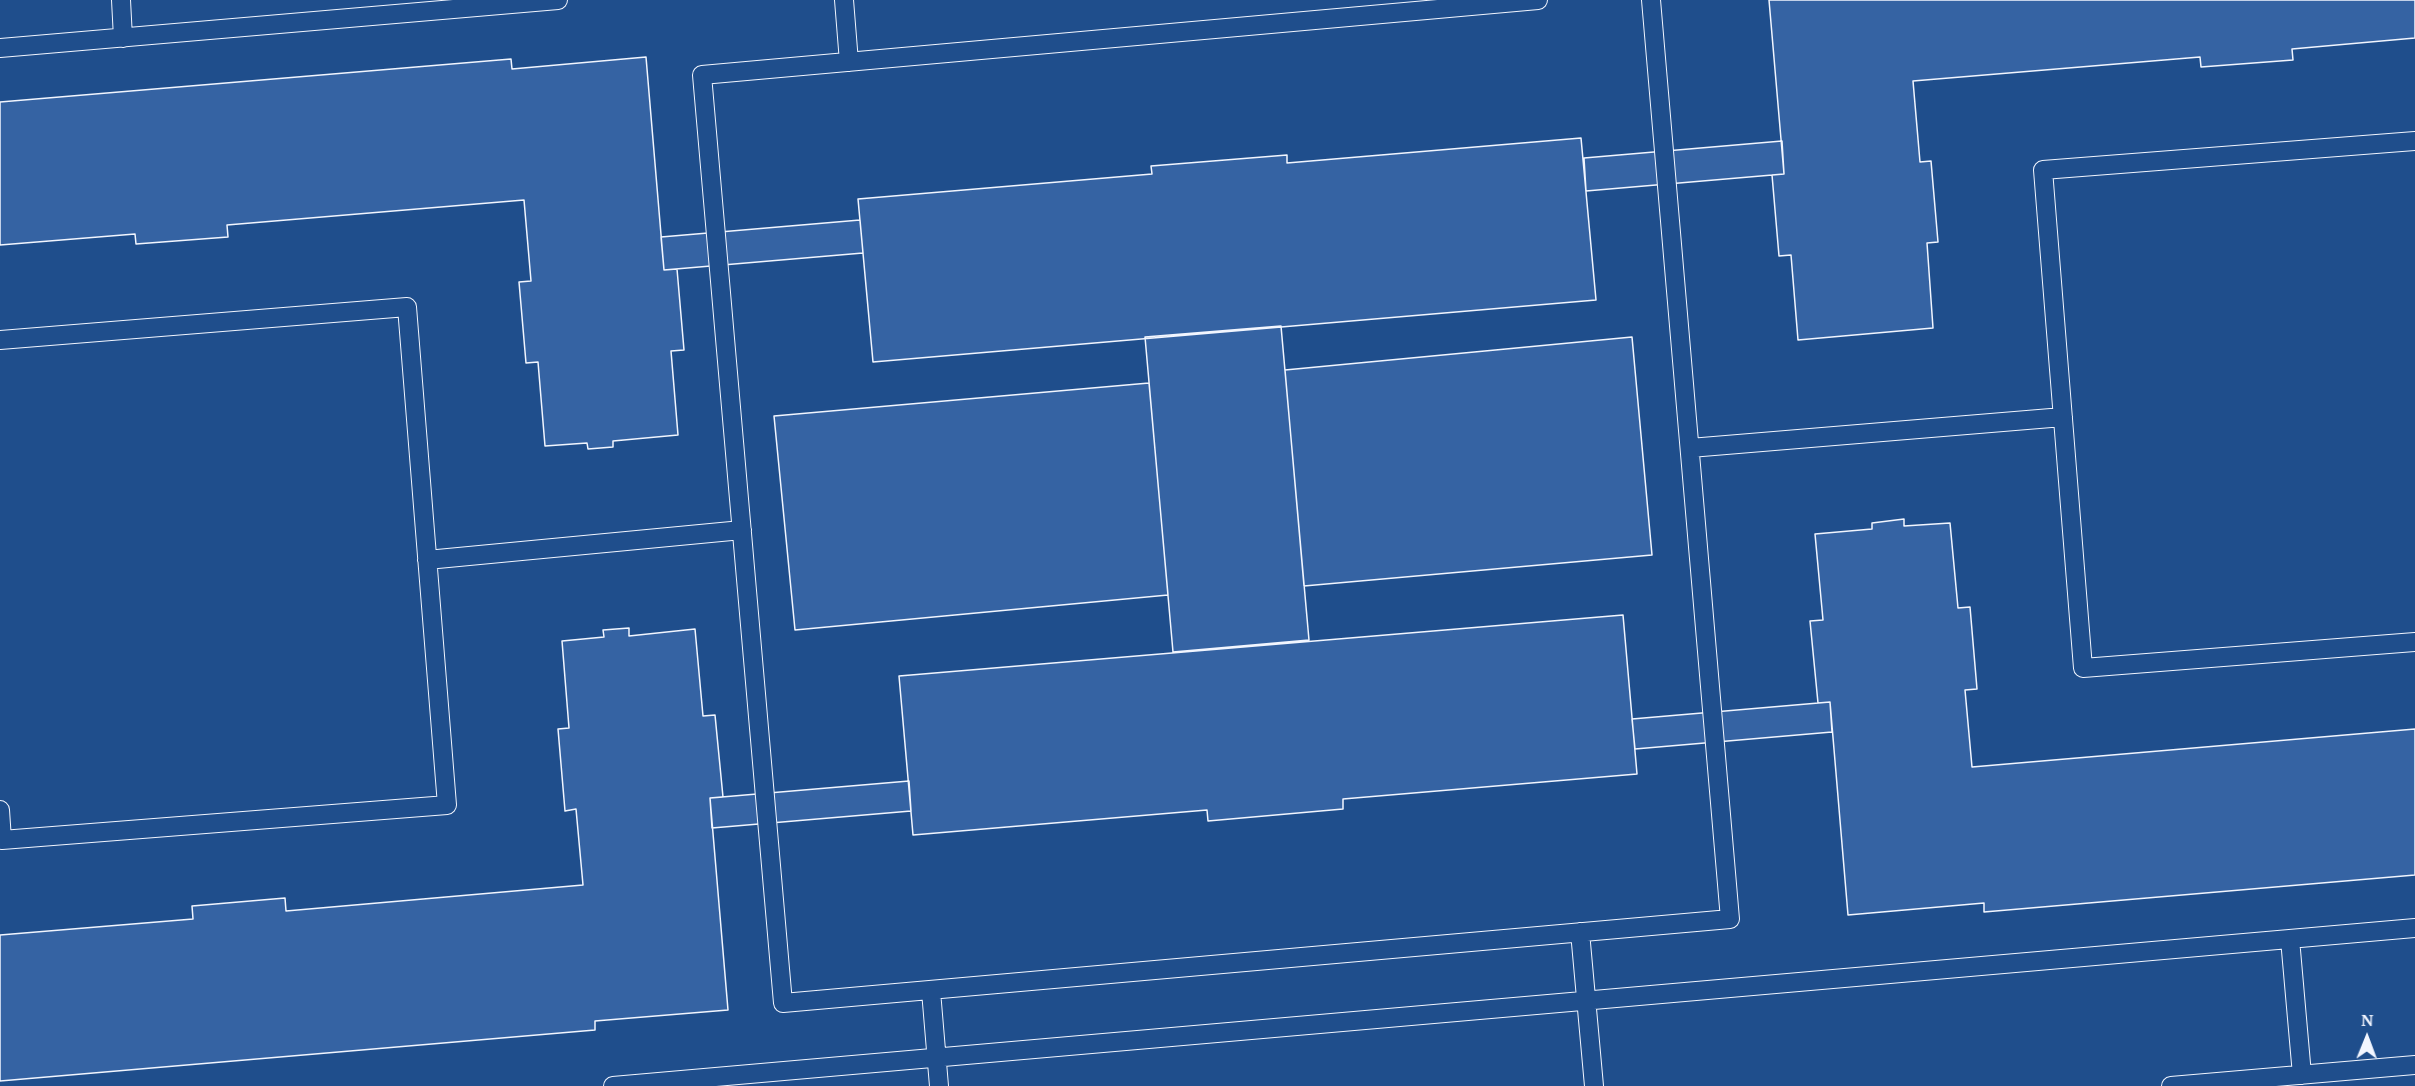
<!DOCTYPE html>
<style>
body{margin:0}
#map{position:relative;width:2415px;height:1086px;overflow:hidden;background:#1f4e8c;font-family:"PT Serif",serif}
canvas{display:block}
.north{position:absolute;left:2337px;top:1008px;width:60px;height:60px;-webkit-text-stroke:4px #1f4e8c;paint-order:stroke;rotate:1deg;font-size:16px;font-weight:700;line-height:24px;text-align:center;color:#f2f6ff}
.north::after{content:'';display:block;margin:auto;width:21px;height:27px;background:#f2f6ff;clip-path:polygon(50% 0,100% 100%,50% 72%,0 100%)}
</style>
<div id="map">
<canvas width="2415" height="1086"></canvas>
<div class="north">N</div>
</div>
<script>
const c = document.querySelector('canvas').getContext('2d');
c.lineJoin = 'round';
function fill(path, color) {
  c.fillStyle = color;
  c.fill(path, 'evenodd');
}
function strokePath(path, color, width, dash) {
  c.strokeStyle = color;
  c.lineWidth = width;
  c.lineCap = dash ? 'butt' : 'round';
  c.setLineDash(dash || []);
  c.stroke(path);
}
const building = new Path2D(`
 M 1769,0 L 2415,0 L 2415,38 L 2292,49 L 2293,60 L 2201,67 L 2200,57 L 1913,81 L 1920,162 L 1931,161 L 1938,242 L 1927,243 L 1933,328 L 1798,340 L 1791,255 L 1779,256 L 1772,175 L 1784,174 Z
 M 646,57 L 664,270 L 677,269 L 684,350 L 671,351 L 678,435 L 613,441 L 613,447 L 588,449 L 587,443 L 545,446 L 538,362 L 526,363 L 519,282 L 531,281 L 524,200 L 227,225 L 228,237 L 136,244 L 135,234 L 0,245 L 0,102 L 511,59 L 512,69 Z
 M 1581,138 L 1596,300 L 873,362 L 858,199 L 1152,174 L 1151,166 L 1287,155 L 1287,163 Z
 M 1782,141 L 1784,174 L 1586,191 L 1584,158 Z
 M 860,220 L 863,253 L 664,270 L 661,237 Z
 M 1281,326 L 1309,640 L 1173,652 L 1145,337 Z
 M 1632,337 L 1652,555 L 1304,586 L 1285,370 Z
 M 1149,383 L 1168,595 L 795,630 L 774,416 Z
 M 1904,519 L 1904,526 L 1950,523 L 1958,608 L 1970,607 L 1977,689 L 1965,690 L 1972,767 L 2415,729 L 2415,875 L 1984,912 L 1984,903 L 1848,915 L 1830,702 L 1818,703 L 1810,621 L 1823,620 L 1815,534 L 1872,529 L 1872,523 Z
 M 1623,615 L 1637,774 L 1343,799 L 1343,809 L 1208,821 L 1207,810 L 913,835 L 899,676 Z
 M 629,628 L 629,636 L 695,629 L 703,716 L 715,715 L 723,797 L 710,798 L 728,1010 L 595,1021 L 595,1030 L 0,1081 L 0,935 L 193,919 L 192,906 L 285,898 L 286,911 L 583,885 L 576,809 L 565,811 L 558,729 L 569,728 L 562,641 L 604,637 L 603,630 Z
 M 1830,702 L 1832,732 L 1635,749 L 1632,719 Z
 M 909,781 L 911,811 L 712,828 L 710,798 Z`);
fill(building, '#3563a3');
strokePath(building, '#f2f6ff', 1.5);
const lane = new Path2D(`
 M 121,0 L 123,38
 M 844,0 L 849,62
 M 1538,0 L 702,75 L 783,1003 L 1730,919 L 1651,0
 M 0,48 L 558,0
 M 2415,141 L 2043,170 L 2083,668 L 2415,642
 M 0,340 L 407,307 L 447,805 L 2,840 L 0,810
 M 1690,448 L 2063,417
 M 427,560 L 742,530
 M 1580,932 L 1594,1086
 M 2290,939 L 2302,1075
 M 931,991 L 939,1086
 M 613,1086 L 2415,928
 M 2171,1086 L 2415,1065`);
strokePath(lane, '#f2f6ff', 20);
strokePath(lane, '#1f4e8c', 18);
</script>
